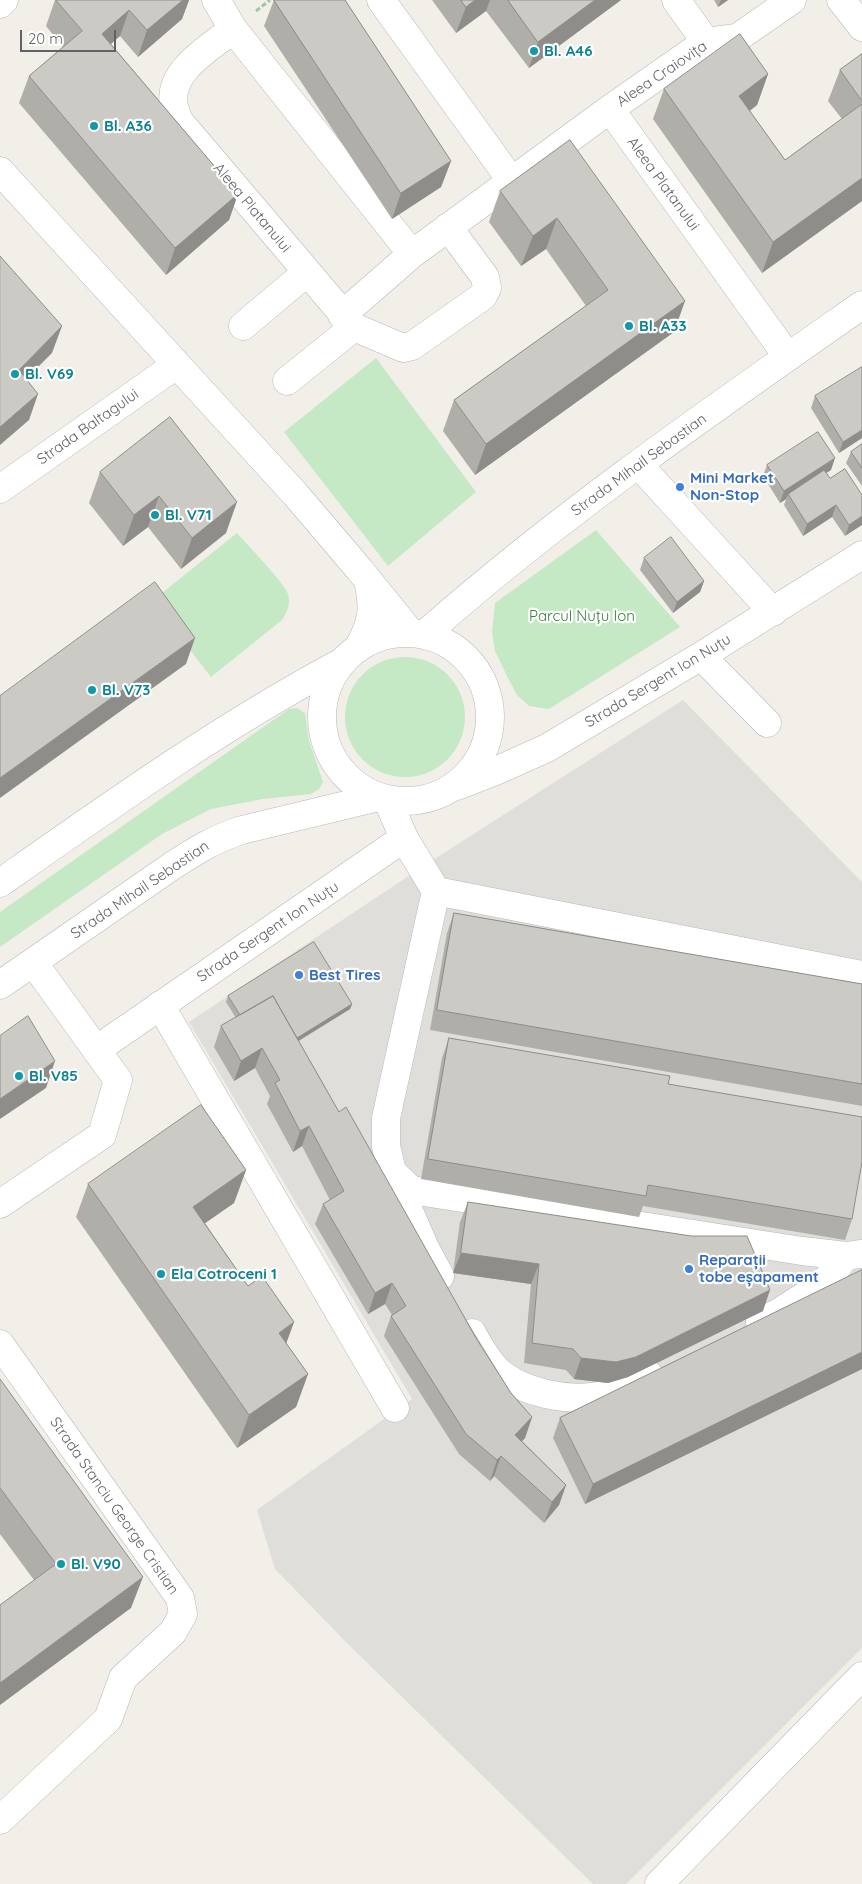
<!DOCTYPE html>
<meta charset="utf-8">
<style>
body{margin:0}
#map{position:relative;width:862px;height:1884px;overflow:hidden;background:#f1efe8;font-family:Quicksand,sans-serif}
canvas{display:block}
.scale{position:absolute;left:20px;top:30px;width:96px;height:22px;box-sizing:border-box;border:2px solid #5f6368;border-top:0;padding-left:6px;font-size:15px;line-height:18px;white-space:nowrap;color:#5f6368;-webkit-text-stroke:4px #fff;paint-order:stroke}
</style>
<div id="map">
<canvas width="862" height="1884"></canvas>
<div class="scale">20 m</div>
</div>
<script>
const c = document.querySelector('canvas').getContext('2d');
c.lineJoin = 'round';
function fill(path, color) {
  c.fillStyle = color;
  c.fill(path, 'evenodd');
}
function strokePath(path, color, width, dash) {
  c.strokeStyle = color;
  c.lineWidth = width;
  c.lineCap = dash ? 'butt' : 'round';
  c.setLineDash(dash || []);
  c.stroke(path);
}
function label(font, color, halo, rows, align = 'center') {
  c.font = font + ' Quicksand,sans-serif';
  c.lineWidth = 4.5;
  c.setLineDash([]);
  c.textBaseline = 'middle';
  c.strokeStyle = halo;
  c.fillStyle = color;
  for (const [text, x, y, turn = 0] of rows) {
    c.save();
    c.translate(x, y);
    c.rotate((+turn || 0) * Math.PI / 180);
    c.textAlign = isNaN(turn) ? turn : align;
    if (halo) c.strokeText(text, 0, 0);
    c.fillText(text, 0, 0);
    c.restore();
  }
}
fill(new Path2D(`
 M 683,700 L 862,882 L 862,1648 L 626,1884 L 593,1884 L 347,1643 L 275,1569 L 257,1510 L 412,1399 L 189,1022 L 422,867 Z`), '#e0deda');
fill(new Path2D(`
 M 376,358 L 476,492 L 388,566 L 284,432 Z
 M 596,530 L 680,627 L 549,709 L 529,706 L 517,695 L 507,676 L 495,651 L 492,632 L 495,603 Z
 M 237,533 C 248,546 283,581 288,594 C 291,604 287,612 282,620 L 211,677 L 152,601 Z
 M345 717a60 60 0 1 1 120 0a60 60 0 1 1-120 0Z
 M 297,708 L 305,713 L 309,741 L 323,782 L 319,789 L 311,794 L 263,799 L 211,809 L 162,834 L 0,947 L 0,912 L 289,709 Z`), '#c5e8c5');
const minor = new Path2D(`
 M 216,0 L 233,29 L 412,254
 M 381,0 L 511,180
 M 676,0 L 706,42
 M 841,0 L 862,27
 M 0,4 L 4,0
 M 233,29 C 210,48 167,71 174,106 C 175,111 177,116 179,121 L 354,327 L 403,348 L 412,346 L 483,296 L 487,288 L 485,277 L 448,227
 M 610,109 L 788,357
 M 0,171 L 296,495 L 359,569 L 410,632
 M 342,315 L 412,254 L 610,109 L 706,42 L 737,38 L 792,0
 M 243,326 L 306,273
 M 287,381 L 354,327
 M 638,464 L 773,612
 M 0,489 L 176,365
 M322 717a84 84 0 1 1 168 0a84 84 0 1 1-168 0Z
 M 424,635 C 561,514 712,410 862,305
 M 360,645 C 373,620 374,608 368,580
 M 701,656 L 767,723
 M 457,786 L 498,770 L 547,748 L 701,656 L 862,555
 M 404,838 L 436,891 L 386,1118 L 386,1146 L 392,1172 L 425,1248 L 440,1276
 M 0,883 C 111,805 222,726 342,662
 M 436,891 L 862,975
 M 0,985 L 172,866 C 195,851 216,838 242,830 L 379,797
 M 160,1005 L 395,1408
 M 96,1050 L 404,838 L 387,799
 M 392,1172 L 411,1190 L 802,1251 L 846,1256 L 860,1254
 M 0,1204 L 102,1135 L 118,1080 L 33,962
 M 760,1322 L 778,1313 L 822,1285 L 846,1256
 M 472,1333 C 480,1348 490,1366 504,1376 C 528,1393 563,1400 592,1397 C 612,1395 631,1384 649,1375
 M 0,1344 L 180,1598 L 183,1614 L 173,1632 L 123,1678 L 108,1719 L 0,1820
 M 659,1884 L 862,1676`);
strokePath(minor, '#b5b8bc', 29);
strokePath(new Path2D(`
 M 256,11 L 270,0`), '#9cc7a9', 3, [5, 2.5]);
strokePath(minor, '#fff', 28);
fill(new Path2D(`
 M 55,0 L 189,0 L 182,19 L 138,57 L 120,36 L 111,44 L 238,194 L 229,220 L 166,275 L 19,103 L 29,76 L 63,47 L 46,26 Z
 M 274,0 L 345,0 L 451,161 L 441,187 L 392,219 L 264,26 Z
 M 432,0 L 621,0 L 529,68 L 486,11 L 456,33 Z
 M 714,0 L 728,0 L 718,7 Z
 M 862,54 L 862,201 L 762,273 L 653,119 L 664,89 L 768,74 L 757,105 L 750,111 L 785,160 L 842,119 L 828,101 L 840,70 Z
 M 570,140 L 674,332 L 475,475 L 443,431 L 454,400 L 586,306 L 546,249 L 521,266 L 489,222 L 500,191 Z
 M 815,396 L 862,438 L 839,453 L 811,408 Z
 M 170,417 L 226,533 L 181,569 L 148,527 L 123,546 L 89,503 L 100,472 Z
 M 862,444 L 862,486 L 846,463 L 851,452 Z
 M 767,465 L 831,470 L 826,473 L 830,478 L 862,495 L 845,536 L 832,517 L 803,536 L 784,505 L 786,499 L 780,503 L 763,476 Z
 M 644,558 L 704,581 L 700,592 L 673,613 L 640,570 Z
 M 454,913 L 862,984 L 862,1106 L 430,1030 L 447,933 Z
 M 228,996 L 352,1004 L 350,1009 L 299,1041 L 339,1112 L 511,1393 L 532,1417 L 525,1438 L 522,1441 L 566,1485 L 559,1505 L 544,1523 L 494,1476 L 490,1481 L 459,1454 L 384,1336 L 391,1316 L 392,1315 L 385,1304 L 368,1314 L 315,1224 L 323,1204 L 330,1200 L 302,1146 L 293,1152 L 267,1104 L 270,1096 L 255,1068 L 234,1081 L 214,1047 L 221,1026 L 236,1018 L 226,1002 Z
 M 449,1038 L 668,1084 L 852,1219 L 845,1240 L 643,1206 L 639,1217 L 421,1179 L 442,1058 Z
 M 246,1170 L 234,1203 L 205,1223 L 248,1286 L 294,1322 L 286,1343 L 308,1374 L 296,1407 L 237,1448 L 76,1217 L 88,1184 Z
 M 468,1202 L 763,1311 L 628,1377 L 608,1383 L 574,1379 L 566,1370 L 524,1363 L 531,1284 L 453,1273 L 460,1222 Z
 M 862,1270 L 862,1369 L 585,1504 L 553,1438 L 560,1418 Z
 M 0,1379 L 131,1608 L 34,1580 L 0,1534 Z`), '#afaea9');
fill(new Path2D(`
 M 183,0 L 189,0 L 182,19 L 138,57 L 147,30 Z
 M 475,0 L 490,0 L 486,11 L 456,33 L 466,7 Z
 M 595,0 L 621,0 L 529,68 L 538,42 Z
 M 721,0 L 728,0 L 718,7 Z
 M 129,10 L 120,36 L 92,60 L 102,34 Z
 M 768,74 L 757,105 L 728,126 L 739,96 Z
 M 451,161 L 441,187 L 392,219 L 401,193 Z
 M 862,178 L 862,201 L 762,273 L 773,242 Z
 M 238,194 L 229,220 L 166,275 L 175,248 Z
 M 557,218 L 546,249 L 521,266 L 533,236 Z
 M 685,301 L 674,332 L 475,475 L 486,444 Z
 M 62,326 L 52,353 L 9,396 L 19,370 Z
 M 38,394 L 29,420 L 0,445 L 0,427 Z
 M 862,430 L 862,438 L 839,453 L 843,442 Z
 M 835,458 L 831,470 L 789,496 L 788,494 L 786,499 L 780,503 L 784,491 Z
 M 159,496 L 148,527 L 123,546 L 134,515 Z
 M 237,502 L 226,533 L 181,569 L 192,538 Z
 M 836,505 L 832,517 L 803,536 L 807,524 Z
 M 862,516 L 862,525 L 845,536 L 849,525 Z
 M 704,581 L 700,592 L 673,613 L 677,602 Z
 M 195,638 L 186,664 L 0,798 L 0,778 Z
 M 352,1004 L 350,1009 L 288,1047 L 290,1041 Z
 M 262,1048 L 255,1068 L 234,1081 L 241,1061 Z
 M 55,1061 L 46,1088 L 0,1119 L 0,1099 Z
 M 309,1126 L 302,1146 L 293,1152 L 300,1131 Z
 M 246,1170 L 234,1203 L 181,1240 L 193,1207 Z
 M 461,1253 L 539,1264 L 531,1284 L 453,1273 Z
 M 392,1283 L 385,1304 L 368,1314 L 375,1293 Z
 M 770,1290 L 763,1311 L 628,1377 L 608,1383 L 574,1379 L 581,1358 Z
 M 294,1322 L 282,1355 L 279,1333 Z
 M 862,1352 L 862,1369 L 585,1504 L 593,1484 Z
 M 308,1374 L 296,1407 L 237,1448 L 249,1415 Z
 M 532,1417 L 525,1438 L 508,1456 L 515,1435 Z
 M 501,1456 L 494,1476 L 490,1481 L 497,1460 Z
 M 566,1485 L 559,1505 L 544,1523 L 552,1502 Z
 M 143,1577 L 131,1608 L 0,1705 L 0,1683 Z`), '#8f8d8a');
const building = new Path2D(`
 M 56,0 L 183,0 L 147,30 L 129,10 L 102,34 L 238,194 L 175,248 L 29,76 L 82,31 Z
 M 274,0 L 345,0 L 451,161 L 401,193 Z
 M 461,0 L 475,0 L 466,7 Z
 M 508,0 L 595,0 L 538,42 Z
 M 740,34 L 768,74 L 739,96 L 785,160 L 862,104 L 862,178 L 773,242 L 664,89 Z
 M 862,54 L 862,101 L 840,70 Z
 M 570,140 L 685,301 L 486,444 L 454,400 L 608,290 L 557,218 L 533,236 L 500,191 Z
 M 0,256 L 62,326 L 19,370 L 38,394 L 0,427 Z
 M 862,367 L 862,430 L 843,442 L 815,396 Z
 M 170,417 L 237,502 L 192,538 L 159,496 L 134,515 L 100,472 Z
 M 818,432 L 835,458 L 784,491 L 767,465 Z
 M 862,444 L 862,468 L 851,452 Z
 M 845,469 L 862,495 L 862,516 L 849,525 L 836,505 L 807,524 L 788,494 L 824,470 L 830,478 Z
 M 671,537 L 704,581 L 677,602 L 644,558 Z
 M 155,582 L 195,638 L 0,778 L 0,696 Z
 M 454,913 L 862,984 L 862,1084 L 437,1010 Z
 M 314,942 L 352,1004 L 297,1038 L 273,996 L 240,1015 L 228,996 Z
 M 273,996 L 339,1112 L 346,1107 L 476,1338 L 511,1393 L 532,1417 L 515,1435 L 566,1485 L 552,1502 L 501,1456 L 497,1460 L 466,1434 L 391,1316 L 406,1306 L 392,1283 L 375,1293 L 323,1204 L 344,1191 L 309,1126 L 300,1131 L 275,1083 L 280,1080 L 262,1048 L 241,1061 L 221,1026 Z
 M 28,1016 L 55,1061 L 0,1099 L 0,1036 Z
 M 449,1038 L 670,1076 L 668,1084 L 862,1117 L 862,1162 L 852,1219 L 648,1185 L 646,1196 L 428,1159 Z
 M 201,1105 L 246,1170 L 193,1207 L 248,1286 L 262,1276 L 294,1322 L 279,1333 L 308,1374 L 249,1415 L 88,1184 Z
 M 468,1202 L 691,1236 L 747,1236 L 770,1290 L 636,1357 L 616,1362 L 581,1358 L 573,1349 L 532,1343 L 539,1264 L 461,1253 Z
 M 862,1270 L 862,1352 L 593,1484 L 560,1418 Z
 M 0,1379 L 143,1577 L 0,1683 L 0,1605 L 56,1564 L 0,1488 Z`);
fill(building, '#cccac5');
strokePath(building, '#8f8d8a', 1);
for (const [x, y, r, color] of [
 [534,51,5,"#0f9aa8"],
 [94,126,5,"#0f9aa8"],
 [629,326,5,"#0f9aa8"],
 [15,374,5,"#0f9aa8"],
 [680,487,5,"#3f7fe0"],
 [155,515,5,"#0f9aa8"],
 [92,690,5,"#0f9aa8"],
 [299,975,5,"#3f7fe0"],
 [19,1076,5,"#0f9aa8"],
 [689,1269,5,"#3f7fe0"],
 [161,1274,5,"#0f9aa8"],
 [61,1564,5,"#0f9aa8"]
]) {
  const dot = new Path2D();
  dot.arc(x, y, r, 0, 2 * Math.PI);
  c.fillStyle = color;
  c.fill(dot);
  strokePath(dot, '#fff', 2);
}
label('bold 15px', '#0d838f', '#fff', [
 ["Bl. A46",544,51],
 ["Bl. A36",104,126],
 ["Bl. A33",639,326],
 ["Bl. V69",25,374],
 ["Bl. V71",165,515],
 ["Bl. V73",102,690],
 ["Bl. V85",29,1076],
 ["Ela Cotroceni 1",171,1274],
 ["Bl. V90",71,1564]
], 'left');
label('15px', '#5f6368', '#fff', [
 ["Aleea Craiovița",662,74,-34],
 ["Aleea Platanului",663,184,54],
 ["Aleea Platanului",252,208,50],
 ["Strada Baltagului",88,427,-35],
 ["Strada Mihail Sebastian",639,465,-36],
 ["Strada Sergent Ion Nuțu",658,681,-31],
 ["Strada Mihail Sebastian",140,890,-34],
 ["Strada Sergent Ion Nuțu",268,932,-34],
 ["Strada Stanciu George Cristian",114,1506,55]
]);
label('bold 15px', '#366cbe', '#fff', [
 ["Mini Market",690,478],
 ["Non-Stop",690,495],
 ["Best Tires",309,975],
 ["Reparații",699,1260],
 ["tobe eșapament",699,1277]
], 'left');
label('15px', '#348238', '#fff', [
 ["Parcul Nuțu Ion",582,616]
]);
</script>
